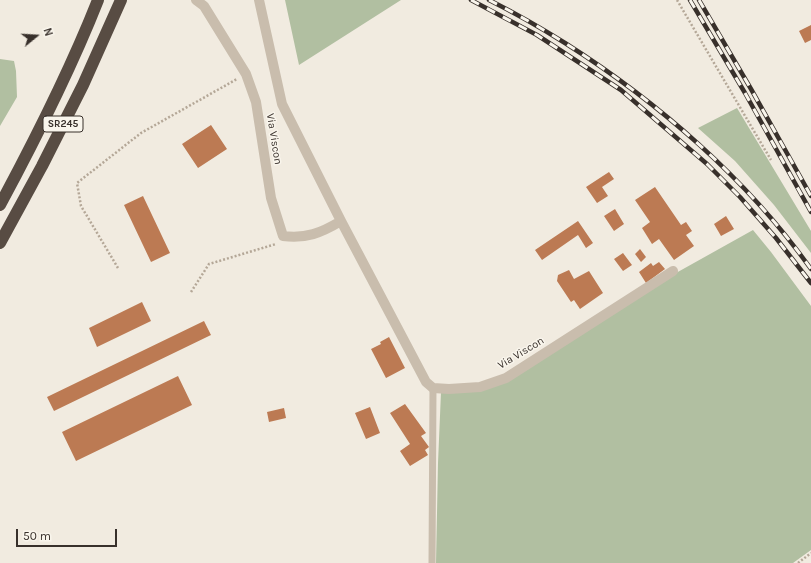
<!DOCTYPE html>
<style>
body{margin:0}
#map{position:relative;width:811px;height:563px;overflow:hidden;background:#f1ebe0;font-family:Karla,sans-serif}
canvas{display:block}
.north{position:absolute;left:16px;top:16px;width:40px;height:40px;-webkit-text-stroke:3px #f9f5ec;paint-order:stroke;rotate:72deg;font-size:11px;font-weight:700;line-height:16px;text-align:center;color:#38302b}
.north::after{content:'';display:block;margin:auto;width:14px;height:18px;background:#38302b;clip-path:polygon(50% 0,100% 100%,50% 72%,0 100%)}
.scale{position:absolute;left:16px;top:529px;width:101px;height:18px;box-sizing:border-box;border:2px solid #38302b;border-top:0;padding-left:5px;font-size:12px;line-height:14px;white-space:nowrap;color:#38302b;-webkit-text-stroke:3px #f9f5ec;paint-order:stroke}
</style>
<div id="map">
<canvas width="811" height="563"></canvas>
<div class="north">N</div>
<div class="scale">50 m</div>
</div>
<script>
const c = document.querySelector('canvas').getContext('2d');
c.lineJoin = 'round';
function fill(path, color) {
  c.fillStyle = color;
  c.fill(path, 'evenodd');
}
function strokePath(path, color, width, dash) {
  c.strokeStyle = color;
  c.lineWidth = width;
  c.lineCap = dash ? 'butt' : 'round';
  c.setLineDash(dash || []);
  c.stroke(path);
}
function label(font, color, halo, rows, align = 'center') {
  c.font = font + ' Karla,sans-serif';
  c.lineWidth = 3;
  c.setLineDash([]);
  c.textBaseline = 'middle';
  c.strokeStyle = halo;
  c.fillStyle = color;
  for (const [text, x, y, turn = 0] of rows) {
    c.save();
    c.translate(x, y);
    c.rotate((+turn || 0) * Math.PI / 180);
    c.textAlign = isNaN(turn) ? turn : align;
    if (halo) c.strokeText(text, 0, 0);
    c.fillText(text, 0, 0);
    c.restore();
  }
}
fill(new Path2D(`
 M 285,0 L 401,0 L 299,65 Z
 M 0,59 L 14,61 L 16,71 L 17,97 L 0,126 Z
 M 737,108 L 811,231 L 811,253 L 774,205 L 735,161 L 698,128 Z
 M 753,230 L 771,252 L 811,306 L 811,550 L 793,563 L 436,563 L 438,463 L 441,392 L 481,390 L 676,273 Z`), '#b1bfa1');
fill(new Path2D(`
 M 811,25 L 811,40 L 805,43 L 799,31 Z
 M 211,125 L 227,149 L 198,168 L 182,144 Z
 M 609,172 L 614,179 L 602,187 L 608,196 L 597,203 L 586,187 Z
 M 655,187 L 681,225 L 686,222 L 692,231 L 686,235 L 694,246 L 674,260 L 659,239 L 652,244 L 642,228 L 650,222 L 635,200 Z
 M 143,196 L 170,253 L 151,262 L 124,205 Z
 M 615,209 L 624,224 L 614,231 L 604,216 Z
 M 726,216 L 734,229 L 721,236 L 714,224 Z
 M 578,221 L 593,243 L 586,248 L 578,235 L 542,260 L 535,250 Z
 M 640,249 L 646,257 L 641,262 L 635,254 Z
 M 623,253 L 632,265 L 623,271 L 614,259 Z
 M 659,262 L 665,269 L 646,283 L 639,272 L 651,263 L 653,266 Z
 M 569,270 L 574,279 L 589,271 L 603,293 L 580,309 L 574,300 L 571,302 L 557,281 L 558,275 Z
 M 142,302 L 151,321 L 97,347 L 89,328 Z
 M 204,321 L 211,335 L 54,411 L 47,397 Z
 M 389,337 L 405,368 L 386,378 L 371,349 L 381,344 L 380,342 Z
 M 178,376 L 192,405 L 76,461 L 62,432 Z
 M 405,404 L 426,433 L 421,436 L 429,447 L 425,450 L 428,455 L 410,466 L 400,451 L 410,444 L 390,413 Z
 M 370,407 L 380,433 L 366,439 L 355,413 Z
 M 284,408 L 286,418 L 269,422 L 267,412 Z`), '#bc7a53');
strokePath(new Path2D(`
 M 677,0 L 771,160
 M 118,268 L 81,206 L 77,183 L 141,133 L 237,79
 M 191,292 L 209,264 L 276,244
 M 798,563 L 811,553`), '#b4a797', 2.5, [2, 2]);
strokePath(new Path2D(`
 M 432,563 L 433,388`), '#c9bdad', 7);
strokePath(new Path2D(`
 M 196,0 L 204,6 L 246,74 L 256,102 L 271,198 L 283,236 C 306,239 321,233 341,221
 M 259,0 L 282,104 L 341,221 L 426,382 L 433,388 L 449,389 L 480,387 L 506,378 L 673,271`), '#c9bdad', 10);
strokePath(new Path2D(`
 M 0,205 C 36,138 70,71 98,0
 M 0,243 L 42,166 L 83,85 L 121,0`), '#584c43', 12);
const rail = new Path2D(`
 M 471,0 L 537,35 L 621,90 L 707,164 L 740,197 L 776,238 L 811,283
 M 489,0 C 515,13 541,28 565,43 C 658,102 747,179 811,269
 M 690,0 L 745,93 L 811,212
 M 699,0 L 751,89 L 811,196`);
strokePath(rail, '#38302b', 4.5);
strokePath(rail, '#f9f5ec', 3, [9]);
for (const [x, y, w] of [
 [63,124,40]
]) {
  const box = new Path2D();
  box.roundRect(x - w / 2, y - 8, w, 16, 3);
  c.fillStyle = '#f9f5ec';
  c.fill(box);
  strokePath(box, '#38302b', 1);
}
label('bold 10px', '#38302b', null, [
 ["SR245",63,124]
]);
label('11px', '#38302b', '#f9f5ec', [
 ["Via Viscon",274,139,81],
 ["Via Viscon",521,353,-31]
]);
</script>
